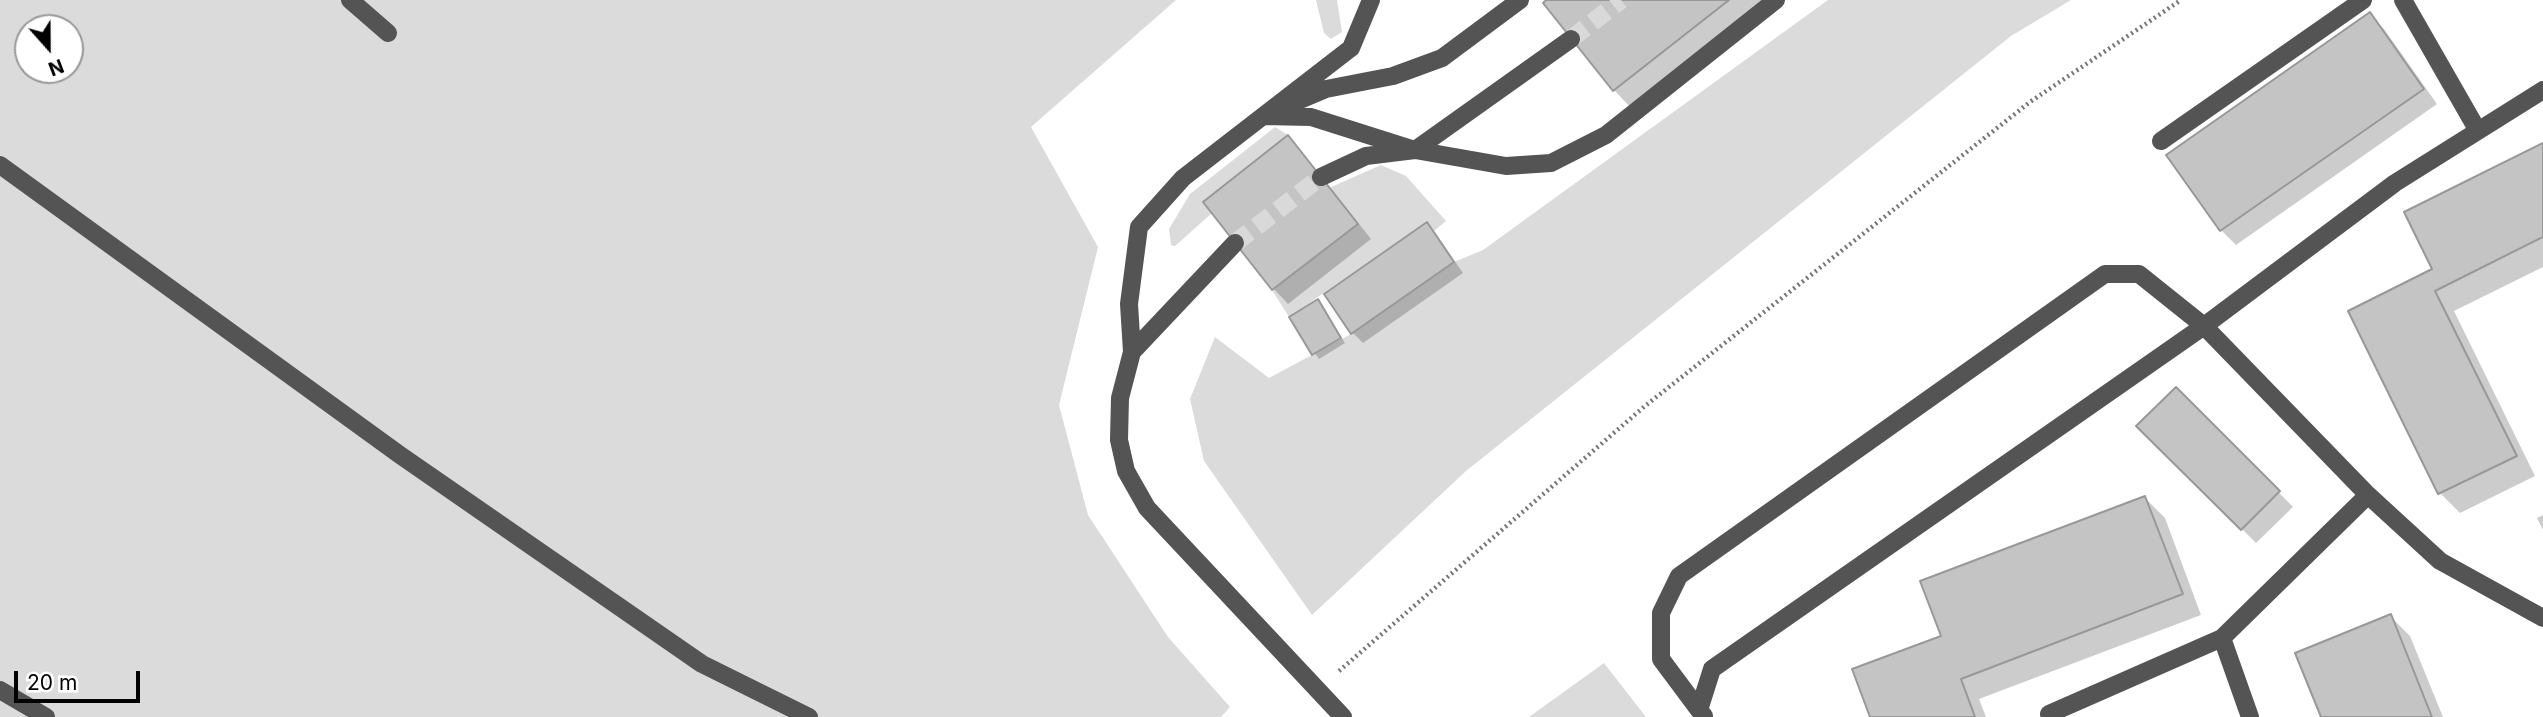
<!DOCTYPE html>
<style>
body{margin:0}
#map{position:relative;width:2543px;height:717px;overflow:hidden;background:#fff;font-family:Inter,sans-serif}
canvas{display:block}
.north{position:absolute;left:14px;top:14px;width:70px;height:70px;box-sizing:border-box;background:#fff;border:2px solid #999;border-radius:50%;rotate:159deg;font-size:19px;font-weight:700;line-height:28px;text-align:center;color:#000}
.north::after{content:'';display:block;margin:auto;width:24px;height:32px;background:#000;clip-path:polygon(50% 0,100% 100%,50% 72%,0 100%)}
.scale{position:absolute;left:14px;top:671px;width:126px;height:32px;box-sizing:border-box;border:4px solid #000;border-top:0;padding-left:9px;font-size:21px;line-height:24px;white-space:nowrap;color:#000;-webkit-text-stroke:5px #fff;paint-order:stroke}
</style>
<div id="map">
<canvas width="2543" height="717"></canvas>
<div class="north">N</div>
<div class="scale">20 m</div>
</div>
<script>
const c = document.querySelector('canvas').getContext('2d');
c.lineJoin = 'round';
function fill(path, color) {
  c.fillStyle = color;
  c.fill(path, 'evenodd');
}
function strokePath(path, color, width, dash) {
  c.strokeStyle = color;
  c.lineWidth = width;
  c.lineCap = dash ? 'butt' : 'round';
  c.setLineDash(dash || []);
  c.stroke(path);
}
fill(new Path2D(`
 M 0,0 L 1176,0 L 1031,127 L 1098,247 L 1059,405 L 1088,515 L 1168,637 L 1230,707 L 1221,717 L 0,717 ZM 28,28 L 70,28 L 70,70 L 28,70 Z
 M 1316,0 L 1337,0 L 1342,32 L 1331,39 L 1324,33 Z
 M 1828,0 L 2071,0 L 2011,36 L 1466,471 L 1312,615 L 1204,461 L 1190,399 L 1215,337 L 1269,378 L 1351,334 L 1454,262 L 1483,250 Z
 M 1275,127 L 1288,135 L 1203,202 L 1212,213 L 1175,246 L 1171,245 L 1169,229 L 1190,194 Z
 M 1381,165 L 1406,176 L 1446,221 L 1433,232 L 1426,222 L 1289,317 L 1272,290 L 1357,224 L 1329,188 Z
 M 1604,663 L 1646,717 L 1529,717 Z`), '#dbdbdb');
fill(new Path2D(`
 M 1549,0 L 1767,0 L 1631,108 L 1614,90 L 1545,3 Z
 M 2370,15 L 2384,29 L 2437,104 L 2236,245 L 2221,230 Z
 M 1288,138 L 1302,152 L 1371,239 L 1288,304 L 1274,289 L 1205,203 Z
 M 2543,145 L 2543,267 L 2454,311 L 2535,476 L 2460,513 L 2440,493 L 2350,311 L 2434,270 Z
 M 1427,224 L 1437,235 L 1463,273 L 1363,343 L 1353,333 Z
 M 1322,307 L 1345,343 L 1319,359 L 1291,318 Z
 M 2176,389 L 2293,507 L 2256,543 L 2139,426 Z
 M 2145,498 L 2165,518 L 2201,615 L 1979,699 L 1986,717 L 1872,717 L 1943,637 Z
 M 2543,515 L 2543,530 L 2537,518 Z
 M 2390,616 L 2410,636 L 2443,717 L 2323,717 Z`), '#0003');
const building = new Path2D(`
 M 1546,0 L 1729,0 L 1613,91 L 1543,3 Z
 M 2370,12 L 2424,89 L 2220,231 L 2166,155 Z
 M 1288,135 L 1358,224 L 1272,290 L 1203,202 Z
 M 2543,143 L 2543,237 L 2435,291 L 2517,456 L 2438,494 L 2348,311 L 2432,269 L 2404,212 Z
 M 1427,222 L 1454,262 L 1351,334 L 1324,294 Z
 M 1318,299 L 1341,338 L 1312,355 L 1289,317 Z
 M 2176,387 L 2280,491 L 2241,530 L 2136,426 Z
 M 2145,496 L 2183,594 L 1961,679 L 1975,717 L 1870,717 L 1852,669 L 1941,636 L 1920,581 Z
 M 2391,614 L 2432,717 L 2321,717 L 2295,653 Z`);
fill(building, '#c4c4c4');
strokePath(building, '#989898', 2);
strokePath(new Path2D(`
 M 1571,39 L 1621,0
 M 1235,243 L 1321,177`), '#d9d9d9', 18, [18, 9]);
strokePath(new Path2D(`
 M 1339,671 L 1645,406 L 2030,102 L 2181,0`), '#767676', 4.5, [2, 3.5]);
strokePath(new Path2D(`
 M 350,0 L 388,33
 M 2403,0 L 2478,131
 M 1288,105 L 1326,89 L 1393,76 L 1442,58 L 1520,0
 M 1263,116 L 1311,117 L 1415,150 L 1571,39
 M 2161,141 L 2363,0
 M 0,165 L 400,455 L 702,664 L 809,717
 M 1321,177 L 1366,156 L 1415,150 L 1506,166 L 1551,163 L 1606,135 L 1776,0
 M 1235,243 L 1132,352 L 1120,398 L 1119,440 L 1126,471 L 1147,508 L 1343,717
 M 1132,352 L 1129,304 L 1139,227 L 1183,178 L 1351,48 L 1371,0
 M 2222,638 L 2250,717
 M 0,690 L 46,717
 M 1699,710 L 1661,659 L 1661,613 L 1679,576 L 2105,274 L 2139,274 L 2204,326 L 2368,495 L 2440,561 L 2543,618
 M 2049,714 L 2222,638 L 2368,495
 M 1704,716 L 1699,710 L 1712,669 L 2204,326 L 2395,183 L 2543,90`), '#545454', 18);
</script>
